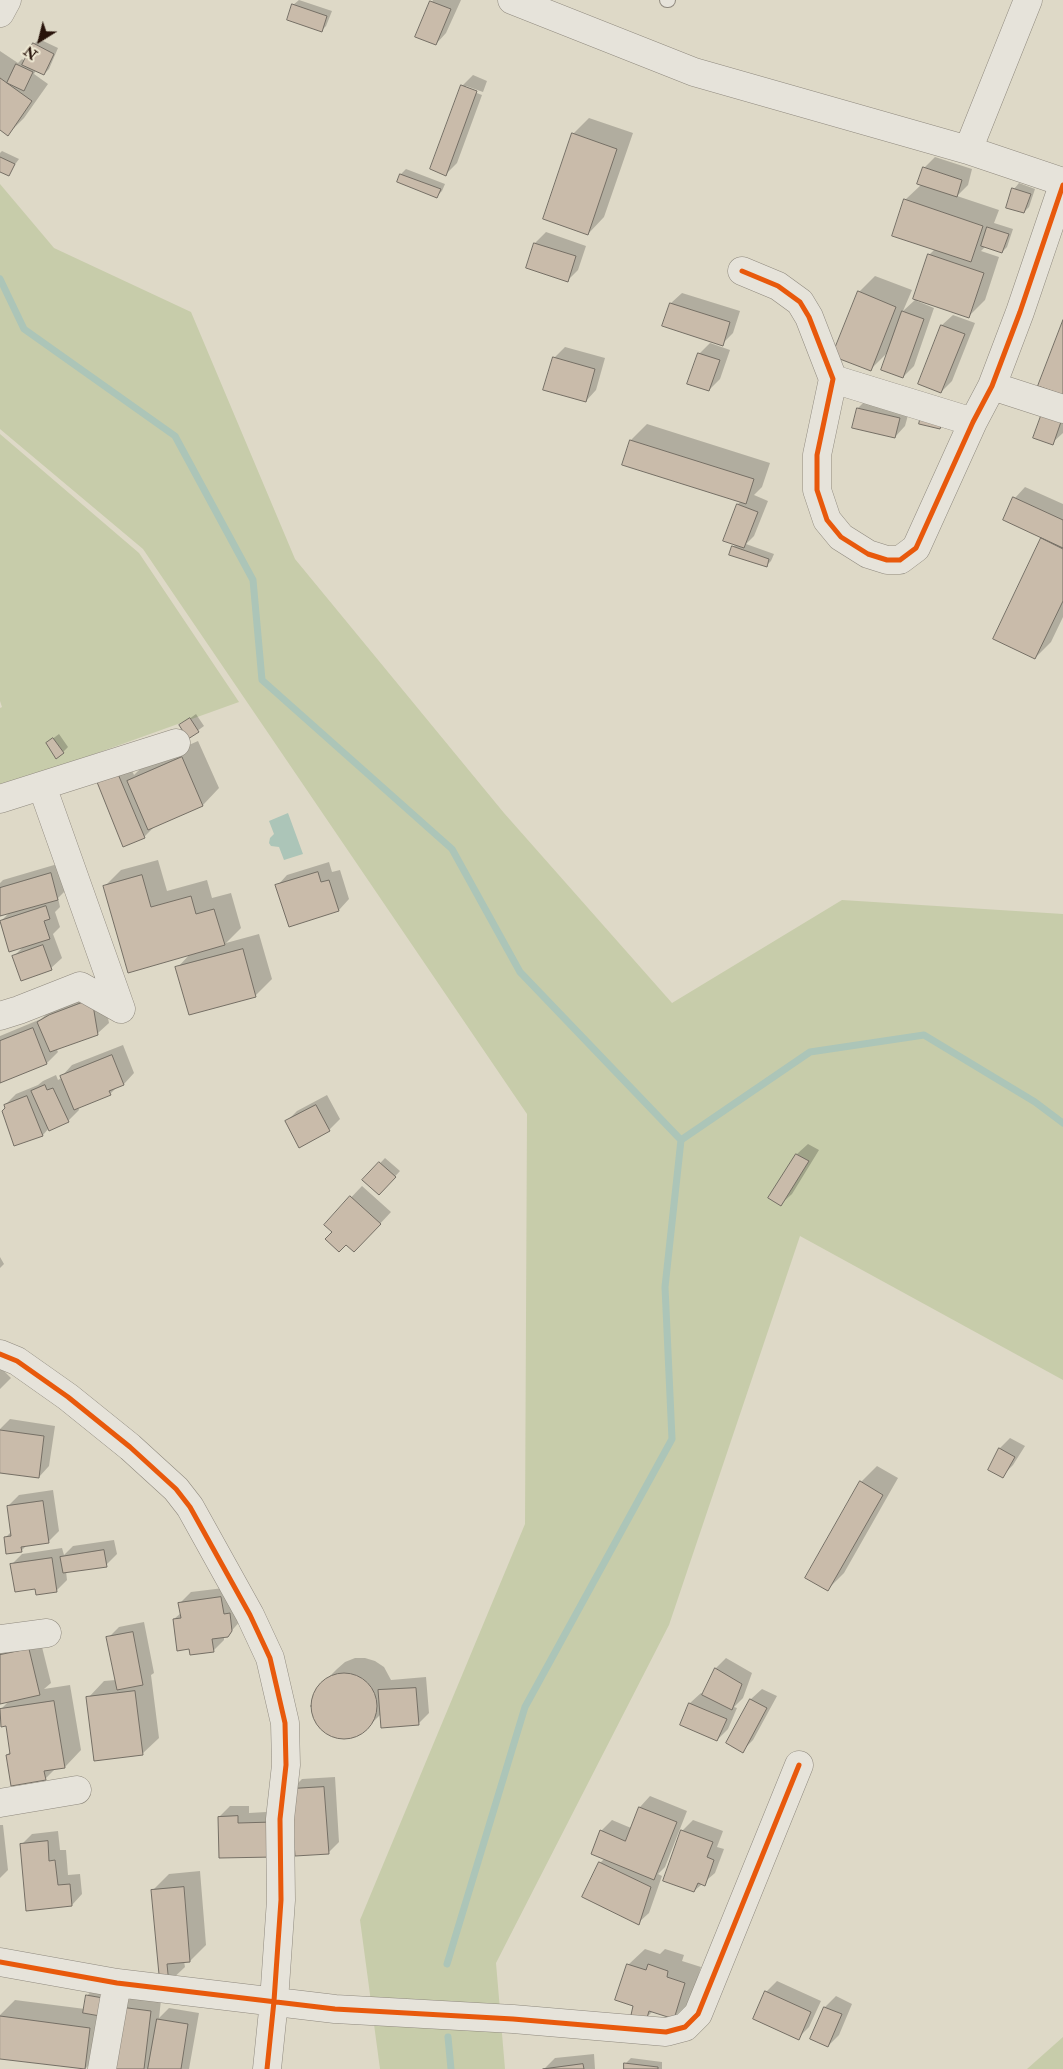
<!DOCTYPE html>
<style>
body{margin:0}
#map{position:relative;width:1063px;height:2069px;overflow:hidden;background:#ded9c7;font-family:"IM FELL Double Pica",serif}
canvas{display:block}
.north{position:absolute;left:15px;top:15px;width:50px;height:50px;-webkit-text-stroke:4px #f0ead4;paint-order:stroke;rotate:216deg;font-size:14px;font-weight:700;line-height:20px;text-align:center;color:#28140b}
.north::after{content:'';display:block;margin:auto;width:18px;height:22px;background:#28140b;clip-path:polygon(50% 0,100% 100%,50% 72%,0 100%)}
</style>
<div id="map">
<canvas width="1063" height="2069"></canvas>
<div class="north">N</div>
</div>
<script>
const c = document.querySelector('canvas').getContext('2d');
c.lineJoin = 'round';
function fill(path, color) {
  c.fillStyle = color;
  c.fill(path, 'evenodd');
}
function strokePath(path, color, width, dash) {
  c.strokeStyle = color;
  c.lineWidth = width;
  c.lineCap = dash ? 'butt' : 'round';
  c.setLineDash(dash || []);
  c.stroke(path);
}
fill(new Path2D(`
 M 0,184 L 54,248 L 191,312 L 295,559 L 504,813 L 672,1003 L 842,900 L 1063,914 L 1063,1380 L 800,1236 L 669,1625 L 496,1963 L 505,2069 L 380,2069 L 360,1920 L 525,1524 L 527,1114 L 143,549 L 0,429 Z
 M 0,434 L 139,553 L 239,702 L 0,788 L 0,708 L 2,707 L 0,701 Z
 M 1063,2037 L 1063,2069 L 1027,2069 Z`), '#c7ccaa');
fill(new Path2D(`
 M 288,813 L 303,854 L 284,860 L 279,847 L 271,846 L 269,843 L 270,838 L 274,834 L 269,821 Z`), '#acc5b8');
fill(new Path2D(`
 M 299,0 L 332,11 L 326,26 L 321,31 L 293,5 Z
 M 433,0 L 461,0 L 446,33 L 436,44 L 417,36 Z
 M 39,39 L 58,48 L 49,69 L 44,74 L 36,70 L 34,74 L 48,84 L 24,118 L 8,134 L 0,128 L 0,51 L 18,63 L 22,59 L 25,61 L 34,44 Z
 M 473,75 L 487,81 L 483,92 L 466,86 L 466,89 L 482,95 L 457,163 L 446,174 L 462,86 Z
 M 589,118 L 633,133 L 604,217 L 588,234 L 573,134 Z
 M 2,151 L 19,159 L 8,174 L 0,170 L 0,153 Z
 M 935,157 L 972,169 L 968,185 L 957,196 L 999,210 L 994,223 L 1013,229 L 1007,247 L 1002,252 L 985,247 L 981,251 L 999,257 L 985,300 L 969,316 L 918,299 L 917,301 L 934,308 L 914,366 L 903,377 L 889,351 L 870,370 L 859,292 L 875,276 L 912,290 L 903,311 L 916,299 L 929,255 L 935,249 L 905,200 L 922,184 L 924,168 Z
 M 406,169 L 445,184 L 442,191 L 437,196 L 398,182 L 401,174 Z
 M 1019,183 L 1035,189 L 1029,207 L 1024,212 L 1014,189 Z
 M 546,232 L 586,246 L 578,270 L 568,280 L 527,267 L 535,243 Z
 M 682,293 L 740,311 L 733,333 L 722,344 L 671,303 Z
 M 953,315 L 975,323 L 952,381 L 941,392 L 942,325 Z
 M 710,343 L 730,350 L 720,379 L 709,390 L 699,354 Z
 M 565,347 L 605,358 L 596,390 L 586,401 L 554,358 Z
 M 869,397 L 910,408 L 905,426 L 895,437 L 858,408 Z
 M 1063,397 L 1063,433 L 1052,443 Z
 M 647,424 L 770,463 L 762,487 L 754,495 L 768,501 L 754,536 L 746,544 L 774,554 L 771,561 L 766,566 L 733,547 L 736,544 L 738,504 L 741,501 L 631,440 Z
 M 1025,487 L 1063,504 L 1063,617 L 1051,642 L 1035,658 L 1042,539 L 1043,537 L 1015,498 Z
 M 196,714 L 204,726 L 189,737 L 181,725 Z
 M 59,734 L 68,747 L 63,752 L 47,743 Z
 M 198,741 L 219,788 L 203,805 L 155,826 L 144,837 L 109,772 L 129,764 L 134,775 L 144,765 Z
 M 158,860 L 167,891 L 207,880 L 212,898 L 231,893 L 241,928 L 226,943 L 259,934 L 272,979 L 255,996 L 177,968 L 191,953 L 104,887 L 121,870 Z
 M 329,862 L 332,872 L 340,870 L 349,899 L 339,910 L 277,886 L 287,875 Z
 M 61,863 L 68,888 L 58,898 L 60,907 L 55,912 L 60,927 L 53,934 L 62,958 L 51,968 L 14,956 L 24,946 L 9,951 L 0,922 L 9,913 L 0,915 L 0,883 L 3,880 Z
 M 102,989 L 109,1023 L 98,1033 L 56,1048 L 58,1052 L 47,1063 L 0,1082 L 0,1036 L 41,1019 L 50,1011 Z
 M 123,1045 L 134,1073 L 124,1084 L 118,1086 L 110,1094 L 78,1107 L 79,1110 L 68,1121 L 49,1128 L 43,1135 L 14,1145 L 5,1105 L 16,1094 L 38,1085 L 43,1081 L 56,1075 L 58,1080 L 62,1078 L 62,1076 L 72,1065 Z
 M 327,1095 L 340,1119 L 329,1130 L 286,1122 L 297,1111 Z
 M 808,1144 L 819,1150 L 792,1194 L 781,1204 L 770,1198 L 797,1154 Z
 M 385,1158 L 400,1171 L 379,1194 L 364,1180 Z
 M 362,1186 L 391,1212 L 365,1240 L 334,1231 L 326,1224 Z
 M 0,1257 L 4,1264 L 0,1268 Z
 M 0,1367 L 11,1378 L 0,1389 Z
 M 10,1419 L 55,1426 L 49,1466 L 39,1477 L 0,1471 L 0,1429 Z
 M 1010,1438 L 1025,1446 L 1013,1465 L 1002,1476 L 1000,1448 Z
 M 877,1466 L 898,1478 L 844,1573 L 828,1589 L 861,1482 Z
 M 53,1490 L 59,1531 L 48,1542 L 27,1545 L 21,1551 L 5,1538 L 12,1531 L 8,1506 L 19,1495 Z
 M 114,1540 L 117,1554 L 106,1565 L 66,1571 L 67,1580 L 56,1591 L 36,1587 L 11,1565 L 22,1554 L 62,1548 L 64,1555 L 73,1546 Z
 M 232,1587 L 242,1619 L 227,1636 L 224,1636 L 224,1640 L 213,1651 L 174,1619 L 181,1613 L 180,1603 L 191,1592 Z
 M 144,1622 L 154,1673 L 151,1675 L 159,1738 L 142,1754 L 88,1698 L 104,1681 L 116,1680 L 108,1638 L 119,1627 Z
 M 40,1639 L 51,1683 L 44,1689 L 70,1685 L 81,1750 L 65,1767 L 56,1768 L 45,1779 L 7,1755 L 11,1751 L 7,1724 L 2,1725 L 0,1713 L 0,1710 L 9,1701 L 0,1703 L 0,1648 Z
 M 355,1658 L 365,1658 L 375,1661 L 384,1667 L 391,1680 L 426,1677 L 429,1713 L 418,1724 L 381,1714 L 365,1730 L 357,1736 L 347,1738 L 336,1737 L 326,1732 L 319,1725 L 314,1716 L 313,1705 L 315,1695 L 320,1686 L 337,1669 L 345,1662 Z
 M 726,1658 L 752,1673 L 743,1698 L 734,1707 L 737,1708 L 728,1729 L 717,1740 L 681,1724 L 690,1703 L 701,1693 L 704,1694 L 716,1668 Z
 M 762,1689 L 777,1696 L 753,1740 L 742,1751 L 727,1743 L 751,1699 Z
 M 335,1777 L 339,1842 L 328,1853 L 291,1790 L 302,1779 Z
 M 650,1796 L 687,1811 L 665,1867 L 658,1874 L 662,1876 L 649,1913 L 638,1923 L 600,1863 L 605,1858 L 601,1831 L 612,1820 L 631,1828 L 640,1807 Z
 M 230,1806 L 249,1806 L 249,1813 L 283,1811 L 285,1845 L 219,1817 Z
 M 693,1820 L 723,1831 L 717,1847 L 724,1849 L 715,1873 L 694,1891 L 682,1831 Z
 M 0,1825 L 3,1825 L 8,1870 L 0,1878 Z
 M 58,1831 L 60,1850 L 66,1850 L 68,1875 L 80,1874 L 82,1894 L 72,1905 L 21,1845 L 32,1834 Z
 M 200,1871 L 206,1945 L 190,1961 L 184,1961 L 185,1967 L 168,1983 L 153,1890 L 169,1874 Z
 M 645,1949 L 660,1954 L 665,1949 L 684,1955 L 682,1961 L 701,1967 L 690,2002 L 673,2018 L 653,2011 L 645,2019 L 635,2005 L 628,1965 Z
 M 777,1981 L 821,2001 L 809,2027 L 798,2038 L 766,1992 Z
 M 92,1990 L 108,1993 L 101,2053 L 85,2069 L 0,2058 L 0,2015 L 15,2000 L 85,2009 L 87,1996 Z
 M 836,1996 L 852,2004 L 839,2035 L 828,2046 L 811,2039 L 825,2007 Z
 M 132,1997 L 161,2000 L 159,2018 L 169,2008 L 199,2013 L 189,2069 L 149,2069 L 150,2066 L 147,2069 L 113,2069 L 121,2007 Z
 M 594,2054 L 595,2069 L 544,2069 L 555,2058 Z
 M 631,2058 L 662,2062 L 662,2069 L 625,2069 L 626,2063 Z`), '#0003');
strokePath(new Path2D(`
 M 0,279 L 24,329 L 175,436 L 253,580 L 262,680 L 452,849 L 520,972 L 681,1140 L 810,1052 L 924,1035 L 1035,1102 L 1063,1123
 M 447,1964 L 525,1707 L 672,1439 L 665,1287 L 681,1140
 M 448,2037 L 451,2069`), '#acc5b8', 7);
const building = new Path2D(`
 M 430,1 L 451,9 L 436,45 L 415,37 Z
 M 292,4 L 327,16 L 322,32 L 287,20 Z
 M 33,43 L 54,54 L 44,75 L 22,65 Z
 M 16,64 L 33,72 L 24,91 L 7,83 Z
 M 0,78 L 32,101 L 8,136 L 0,130 Z
 M 461,85 L 477,91 L 446,176 L 430,169 Z
 M 572,133 L 617,149 L 588,235 L 543,219 Z
 M 0,157 L 15,164 L 9,176 L 0,172 Z
 M 923,167 L 962,180 L 957,197 L 917,184 Z
 M 400,174 L 441,189 L 437,198 L 397,182 Z
 M 1012,188 L 1031,194 L 1024,213 L 1006,208 Z
 M 904,199 L 983,226 L 971,262 L 892,236 Z
 M 987,227 L 1009,234 L 1002,253 L 981,246 Z
 M 534,243 L 576,256 L 568,282 L 526,268 Z
 M 928,254 L 984,273 L 969,318 L 913,299 Z
 M 858,291 L 896,307 L 871,371 L 832,356 Z
 M 670,303 L 730,322 L 723,346 L 662,326 Z
 M 902,311 L 924,319 L 903,378 L 881,370 Z
 M 1063,320 L 1063,395 L 1038,386 Z
 M 941,325 L 965,334 L 941,393 L 918,384 Z
 M 698,353 L 720,360 L 709,391 L 687,384 Z
 M 553,357 L 595,369 L 586,402 L 543,390 Z
 M 1045,405 L 1063,416 L 1053,445 L 1033,438 Z
 M 857,408 L 900,418 L 895,438 L 852,428 Z
 M 921,416 L 942,422 L 940,429 L 919,424 Z
 M 630,440 L 754,479 L 746,504 L 622,465 Z
 M 1013,497 L 1063,520 L 1063,548 L 1003,520 Z
 M 737,504 L 758,512 L 744,548 L 723,541 Z
 M 1041,538 L 1063,549 L 1063,601 L 1035,659 L 993,639 Z
 M 732,546 L 769,559 L 767,567 L 729,555 Z
 M 190,718 L 199,732 L 188,739 L 179,725 Z
 M 53,738 L 64,753 L 56,759 L 46,743 Z
 M 182,757 L 203,806 L 148,830 L 127,781 Z
 M 118,774 L 145,838 L 123,847 L 97,782 Z
 M 318,872 L 321,882 L 329,880 L 339,911 L 289,927 L 275,885 Z
 M 51,873 L 58,900 L 0,916 L 0,888 Z
 M 142,875 L 151,907 L 191,896 L 196,914 L 214,909 L 225,945 L 128,973 L 103,886 Z
 M 46,906 L 50,919 L 44,921 L 50,939 L 9,952 L 0,921 Z
 M 43,945 L 52,970 L 21,981 L 12,956 Z
 M 243,949 L 256,997 L 189,1015 L 175,967 Z
 M 92,999 L 98,1035 L 50,1052 L 37,1022 L 49,1015 Z
 M 33,1028 L 47,1064 L 0,1083 L 0,1041 Z
 M 112,1055 L 124,1085 L 109,1091 L 111,1095 L 74,1110 L 60,1076 Z
 M 45,1085 L 47,1090 L 53,1088 L 69,1122 L 49,1131 L 31,1091 Z
 M 27,1096 L 43,1136 L 14,1146 L 2,1111 L 5,1108 L 4,1105 Z
 M 316,1105 L 330,1131 L 299,1148 L 285,1121 Z
 M 796,1154 L 809,1161 L 781,1206 L 768,1198 Z
 M 379,1162 L 396,1177 L 379,1195 L 362,1180 Z
 M 350,1196 L 381,1224 L 354,1252 L 346,1245 L 339,1252 L 325,1239 L 332,1232 L 324,1225 Z
 M 0,1430 L 44,1436 L 39,1478 L 0,1473 Z
 M 999,1448 L 1015,1457 L 1003,1478 L 988,1470 Z
 M 860,1481 L 883,1495 L 828,1591 L 805,1578 Z
 M 43,1501 L 49,1543 L 21,1547 L 22,1552 L 6,1554 L 4,1537 L 11,1536 L 7,1506 Z
 M 104,1550 L 107,1567 L 63,1573 L 60,1557 Z
 M 52,1558 L 57,1592 L 36,1595 L 35,1589 L 15,1592 L 10,1564 Z
 M 221,1597 L 224,1614 L 230,1613 L 232,1631 L 228,1637 L 212,1639 L 214,1652 L 190,1655 L 189,1649 L 177,1651 L 173,1619 L 181,1618 L 178,1603 Z
 M 133,1632 L 143,1685 L 117,1690 L 106,1637 Z
 M 29,1649 L 40,1695 L 0,1704 L 0,1655 Z
 M 715,1668 L 742,1684 L 732,1710 L 702,1695 Z
 M311 1706a33 33 0 1 1 66 0a33 33 0 1 1-66 0Z
 M 416,1688 L 419,1725 L 381,1728 L 378,1690 Z
 M 135,1691 L 143,1755 L 94,1761 L 86,1697 Z
 M 750,1699 L 767,1708 L 743,1753 L 726,1743 Z
 M 54,1701 L 65,1768 L 44,1771 L 46,1780 L 11,1786 L 6,1755 L 10,1754 L 6,1726 L 1,1727 L 0,1709 Z
 M 689,1703 L 727,1719 L 717,1741 L 680,1725 Z
 M 324,1787 L 329,1854 L 295,1856 L 290,1789 Z
 M 639,1807 L 677,1822 L 654,1880 L 591,1854 L 600,1830 L 625,1841 Z
 M 238,1816 L 238,1823 L 273,1822 L 274,1857 L 219,1858 L 218,1817 Z
 M 681,1830 L 713,1842 L 707,1857 L 714,1860 L 705,1886 L 698,1883 L 694,1892 L 663,1881 Z
 M 48,1841 L 49,1861 L 55,1860 L 58,1885 L 70,1884 L 72,1906 L 26,1911 L 20,1844 Z
 M 599,1862 L 651,1887 L 639,1925 L 582,1897 Z
 M 184,1887 L 190,1962 L 167,1964 L 169,1984 L 160,1985 L 151,1890 Z
 M 627,1964 L 646,1970 L 648,1964 L 668,1971 L 667,1977 L 685,1983 L 674,2019 L 649,2011 L 646,2021 L 631,2015 L 633,2006 L 615,2000 Z
 M 765,1991 L 811,2012 L 799,2040 L 753,2019 Z
 M 86,1995 L 103,1998 L 100,2016 L 83,2013 Z
 M 120,2007 L 151,2011 L 144,2069 L 112,2069 Z
 M 824,2007 L 842,2014 L 828,2047 L 810,2039 Z
 M 0,2016 L 90,2028 L 85,2069 L 0,2059 Z
 M 157,2019 L 188,2024 L 181,2069 L 148,2069 Z
 M 624,2063 L 658,2067 L 658,2069 L 624,2069 Z
 M 583,2064 L 584,2069 L 543,2069 Z`);
fill(building, '#c9bbaa');
strokePath(building, '#756f65', 1);
const service = new Path2D(`
 M 667,0 L 668,0`);
const minor = new Path2D(`
 M 512,0 L 694,72 L 968,150 L 1063,182
 M 0,13 L 7,0
 M 968,150 L 1028,0
 M 742,271 L 778,286 L 800,302 L 809,317 L 833,379 L 817,455 L 817,490 L 827,520 L 841,537 L 868,554 L 887,560 L 900,560 L 916,548 L 973,422 L 992,386 L 1020,312 L 1063,185
 M 833,379 L 973,422
 M 992,386 L 1063,409
 M 42,786 L 121,1009
 M 0,799 L 176,743
 M 0,1016 L 19,1010 L 80,986 L 121,1009
 M 0,1354 L 17,1361 L 68,1397 L 130,1447 L 176,1489 L 190,1507 L 250,1615 L 270,1658 L 285,1723 L 286,1765 L 280,1819 L 281,1900 L 274,2001 L 267,2069
 M 0,1639 L 47,1633
 M 0,1803 L 77,1790
 M 0,1962 L 117,1983 L 335,2009 L 513,2019 L 666,2032 L 685,2027 L 698,2014 L 799,1765
 M 102,2069 L 117,1983`);
strokePath(service, '#8f897e', 16);
strokePath(minor, '#8f897e', 29);
strokePath(service, '#e6e3da', 14);
strokePath(minor, '#e6e3da', 28);
strokePath(new Path2D(`
 M 742,271 L 778,286 L 800,302 L 809,317 L 833,379 L 817,455 L 817,490 L 827,520 L 841,537 L 868,554 L 887,560 L 900,560 L 916,548 L 973,422 L 992,386 L 1020,312 L 1063,185
 M 0,1354 L 17,1361 L 68,1397 L 130,1447 L 176,1489 L 190,1507 L 250,1615 L 270,1658 L 285,1723 L 286,1765 L 280,1819 L 281,1900 L 274,2001 L 267,2069
 M 0,1962 L 117,1983 L 335,2009 L 513,2019 L 666,2032 L 685,2027 L 698,2014 L 799,1765`), '#e8590c', 5);
</script>
